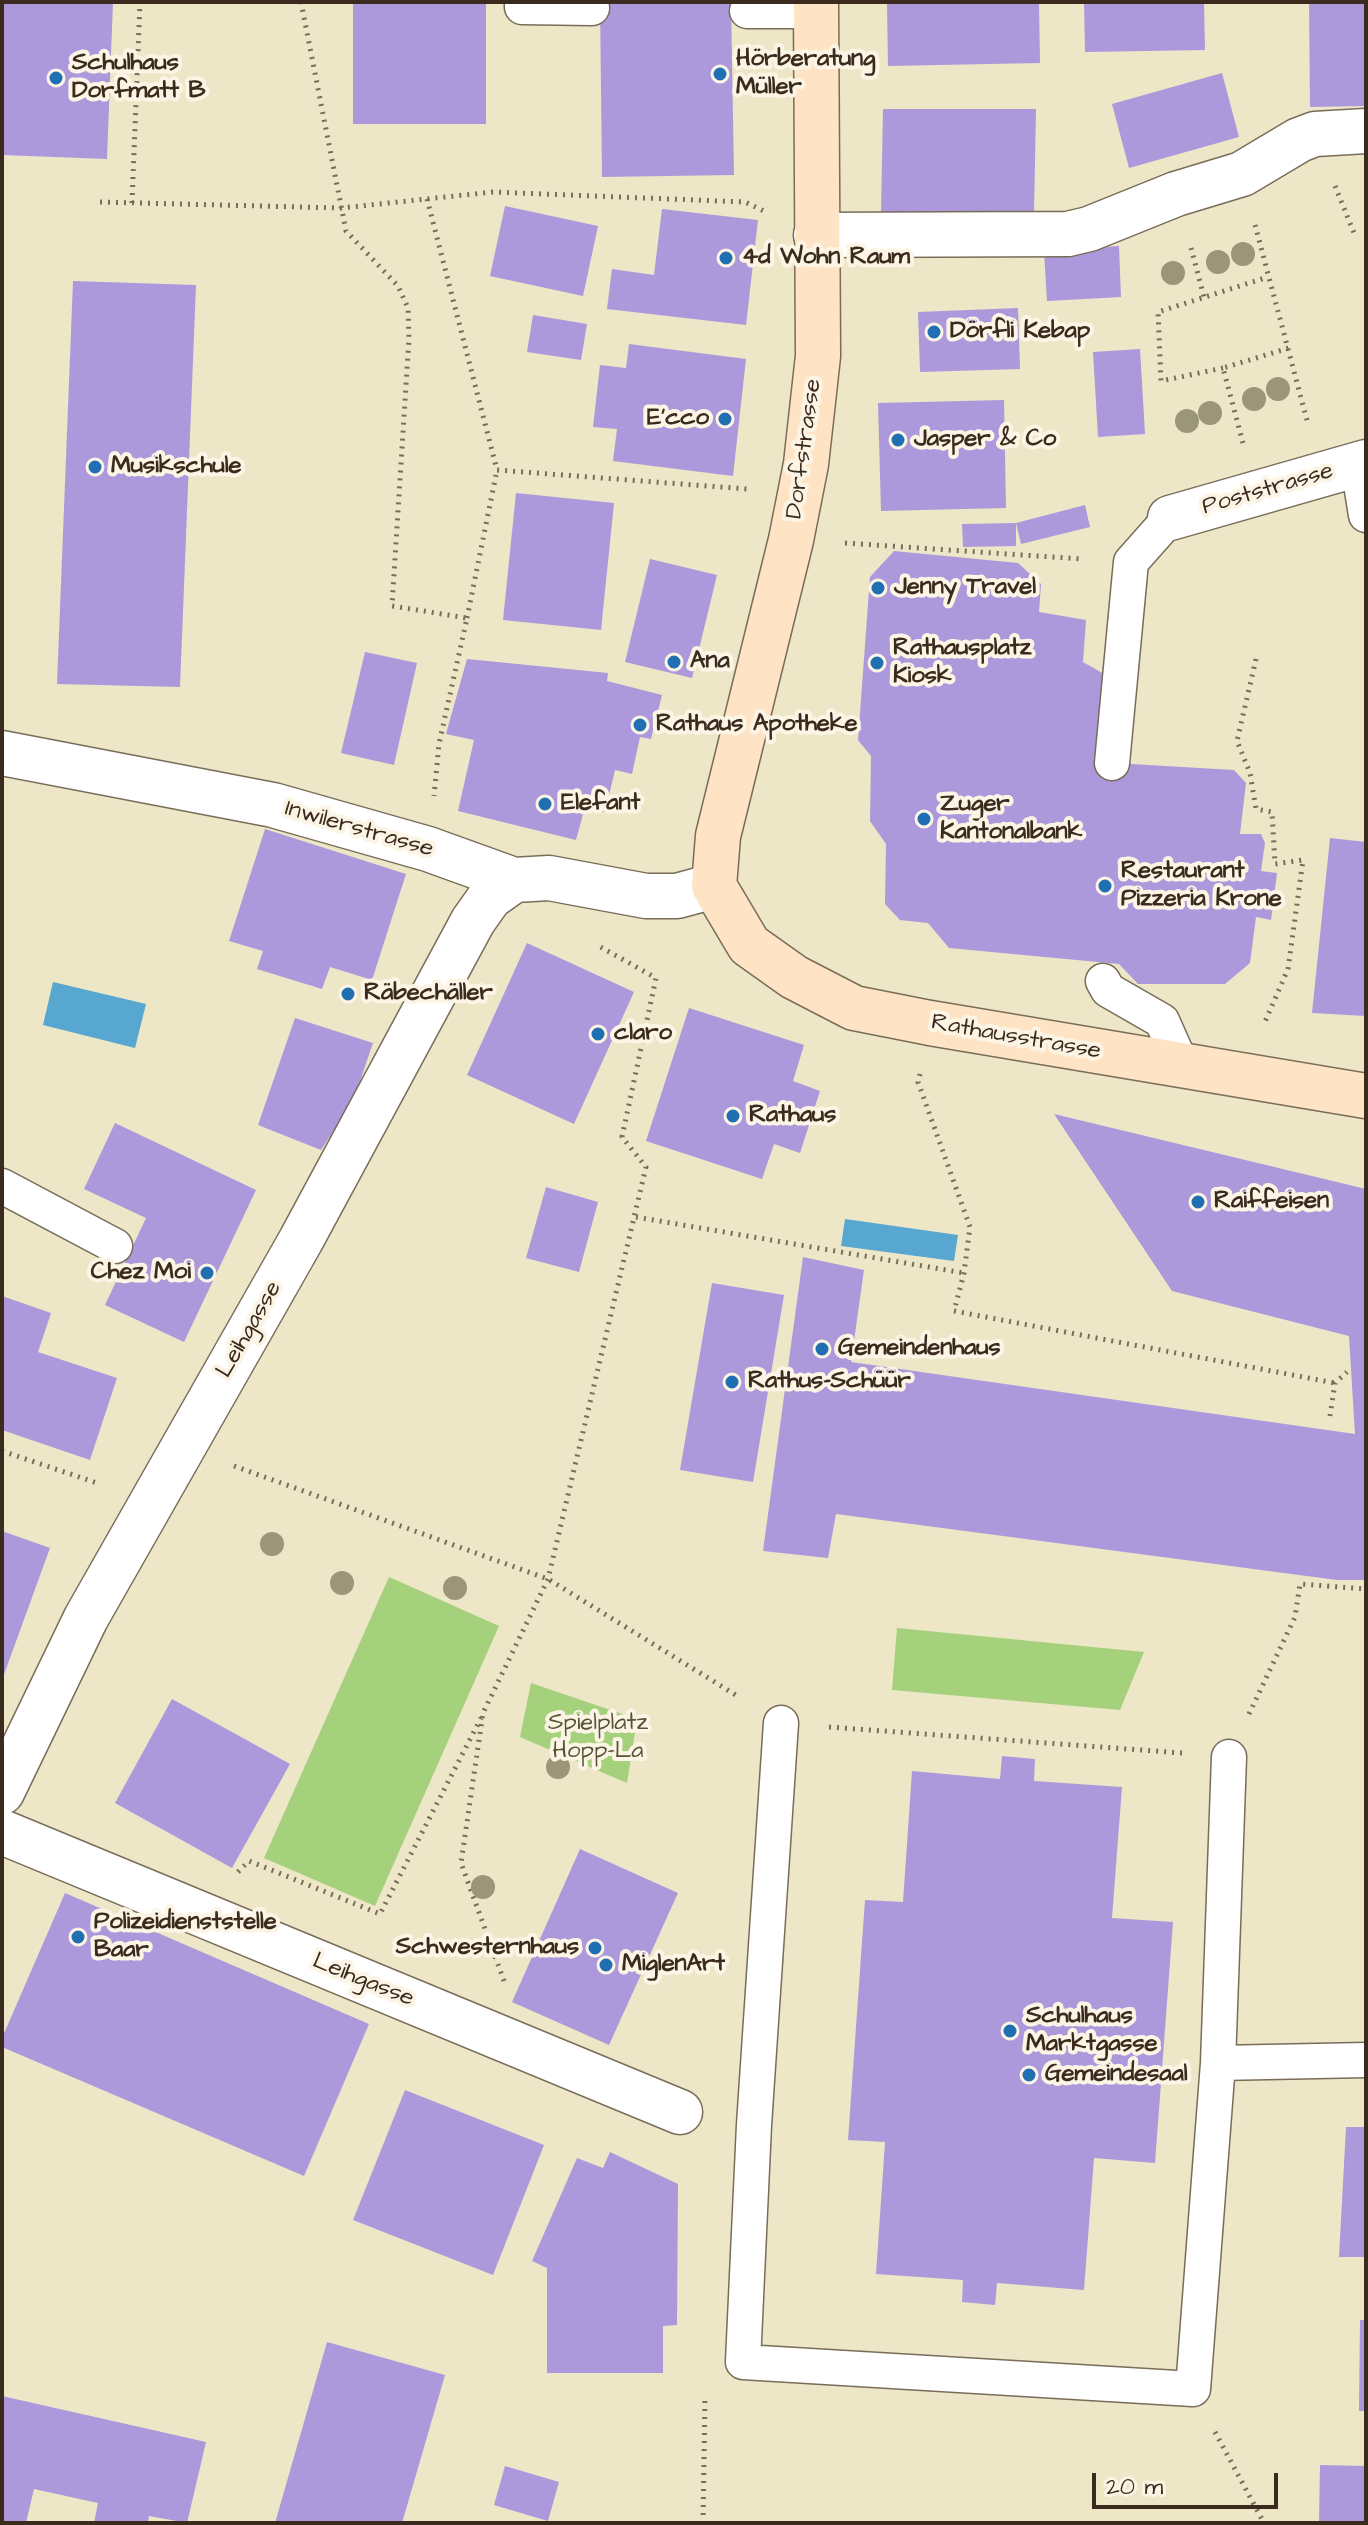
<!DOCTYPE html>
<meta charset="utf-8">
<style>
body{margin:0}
#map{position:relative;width:1368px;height:2525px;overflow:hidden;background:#ede6c7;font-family:"Architects Daughter",sans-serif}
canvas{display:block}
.frame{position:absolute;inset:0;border:4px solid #3b2a1e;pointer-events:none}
.scale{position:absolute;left:1092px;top:2473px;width:186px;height:36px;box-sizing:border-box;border:4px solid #3b2a1e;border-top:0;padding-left:10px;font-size:24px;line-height:28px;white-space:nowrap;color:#3b2a1e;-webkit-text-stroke:6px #fcf5e5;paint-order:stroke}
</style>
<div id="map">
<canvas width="1368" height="2525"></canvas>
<div class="frame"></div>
<div class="scale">20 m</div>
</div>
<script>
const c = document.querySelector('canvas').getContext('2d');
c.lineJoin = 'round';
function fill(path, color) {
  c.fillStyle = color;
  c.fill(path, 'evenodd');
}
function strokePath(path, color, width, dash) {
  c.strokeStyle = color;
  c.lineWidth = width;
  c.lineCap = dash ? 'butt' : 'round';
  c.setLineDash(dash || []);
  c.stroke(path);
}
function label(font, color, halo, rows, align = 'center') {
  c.font = font + ' "Architects Daughter",sans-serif';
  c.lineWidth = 8;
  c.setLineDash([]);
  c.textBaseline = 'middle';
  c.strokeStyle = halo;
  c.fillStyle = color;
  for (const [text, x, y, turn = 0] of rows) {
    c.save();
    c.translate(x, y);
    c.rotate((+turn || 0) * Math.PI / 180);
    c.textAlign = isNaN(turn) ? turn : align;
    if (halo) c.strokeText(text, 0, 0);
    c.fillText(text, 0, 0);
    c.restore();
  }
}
fill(new Path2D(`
 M 389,1577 L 499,1626 L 375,1906 L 264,1858 Z
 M 897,1628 L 1144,1652 L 1120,1710 L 892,1690 Z
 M 531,1683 L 637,1719 L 627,1783 L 520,1737 Z`), '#a5d07c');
fill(new Path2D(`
 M 53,982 L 146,1004 L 135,1048 L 43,1025 Z
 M 845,1219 L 958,1235 L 954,1261 L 841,1246 Z`), '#57a7d1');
fill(new Path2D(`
 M 2,2 L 113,2 L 107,159 L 2,155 Z
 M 353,2 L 486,2 L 486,124 L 353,124 Z
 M 600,2 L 731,2 L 734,175 L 602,177 Z
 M 887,2 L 1039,2 L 1040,63 L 888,66 Z
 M 1084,2 L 1204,2 L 1205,50 L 1085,52 Z
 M 1309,2 L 1366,2 L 1366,106 L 1310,107 Z
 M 1222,73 L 1239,137 L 1129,168 L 1112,104 Z
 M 883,109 L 1036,109 L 1034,213 L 881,212 Z
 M 505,206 L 598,226 L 583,296 L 490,276 Z
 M 662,209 L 758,220 L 746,325 L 607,309 L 612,269 L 654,275 Z
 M 1119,246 L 1121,297 L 1047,301 L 1044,250 Z
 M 73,281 L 196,285 L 180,687 L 57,684 Z
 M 1018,308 L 1020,369 L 920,372 L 918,312 Z
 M 533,315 L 587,324 L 581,360 L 527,352 Z
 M 629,344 L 746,359 L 733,476 L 613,461 L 617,429 L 593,427 L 600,365 L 626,368 Z
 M 1140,349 L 1145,434 L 1098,437 L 1093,352 Z
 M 1004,400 L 1006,508 L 881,511 L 878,403 Z
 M 516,493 L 614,503 L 601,630 L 503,620 Z
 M 1085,505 L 1090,527 L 1021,544 L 1016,523 Z
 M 1016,523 L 1016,546 L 963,547 L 962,524 Z
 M 894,551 L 1018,563 L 1041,584 L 1039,612 L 1086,620 L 1083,662 L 1104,674 L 1097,762 L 1234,770 L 1246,783 L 1240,834 L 1261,834 L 1265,843 L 1261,871 L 1277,873 L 1271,920 L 1256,917 L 1250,963 L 1225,984 L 1138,984 L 1119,964 L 949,948 L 928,923 L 900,920 L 885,904 L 886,844 L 870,821 L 871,756 L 858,740 L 870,577 Z
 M 650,559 L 717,575 L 692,678 L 625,662 Z
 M 365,652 L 417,663 L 394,765 L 341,753 Z
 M 467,659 L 608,673 L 607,681 L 662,695 L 651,739 L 640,737 L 632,774 L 615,770 L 605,812 L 585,807 L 576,840 L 458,811 L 474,740 L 446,734 Z
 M 265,829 L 406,874 L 372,980 L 330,967 L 322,989 L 257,969 L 263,951 L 229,941 Z
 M 1330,838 L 1366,842 L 1366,1016 L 1312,1013 Z
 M 527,943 L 634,992 L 574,1124 L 467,1075 Z
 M 689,1008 L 804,1045 L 793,1081 L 820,1091 L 800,1153 L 774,1144 L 762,1179 L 646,1141 Z
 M 295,1018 L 373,1043 L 354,1099 L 321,1150 L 258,1125 Z
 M 1054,1114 L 1366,1189 L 1366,1580 L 1337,1580 L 836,1514 L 828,1558 L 763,1551 L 803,1257 L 864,1270 L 851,1362 L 1355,1434 L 1349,1336 L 1172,1291 Z
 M 115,1123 L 256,1190 L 184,1342 L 105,1305 L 146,1218 L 84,1189 Z
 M 546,1187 L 598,1202 L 579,1272 L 526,1258 Z
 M 712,1283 L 784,1295 L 753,1482 L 680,1470 Z
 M 2,1296 L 51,1313 L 38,1352 L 117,1378 L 90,1460 L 2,1430 Z
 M 2,1531 L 50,1548 L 2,1680 Z
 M 172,1699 L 290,1764 L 232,1868 L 115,1803 Z
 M 1002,1756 L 1035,1759 L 1034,1781 L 1122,1787 L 1112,1918 L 1173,1922 L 1155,2163 L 1094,2158 L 1084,2290 L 997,2283 L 995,2305 L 962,2302 L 963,2280 L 876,2274 L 885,2142 L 848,2140 L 865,1900 L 903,1902 L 912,1771 L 1000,1779 Z
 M 580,1849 L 678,1893 L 609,2045 L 512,2002 Z
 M 65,1893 L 369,2024 L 304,2176 L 2,2047 L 2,2038 Z
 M 405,2090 L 544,2145 L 493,2275 L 353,2220 Z
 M 1346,2127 L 1366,2127 L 1366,2257 L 1339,2257 Z
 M 610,2152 L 678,2184 L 677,2325 L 663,2326 L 663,2373 L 547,2373 L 547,2268 L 532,2261 L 577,2158 L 603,2168 Z
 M 1360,2320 L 1366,2320 L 1366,2411 L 1359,2411 Z
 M 327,2342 L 445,2375 L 402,2523 L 275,2523 Z
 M 2,2396 L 206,2442 L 187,2523 L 149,2516 L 148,2523 L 94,2523 L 98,2503 L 34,2489 L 26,2523 L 2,2523 Z
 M 1320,2465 L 1366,2466 L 1366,2523 L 1319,2523 Z
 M 505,2466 L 559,2482 L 548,2521 L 494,2505 Z`), '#ac99dc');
const lane = new Path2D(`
 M 522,2 L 522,7 L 592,8
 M 747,11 L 816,11
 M 1358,465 L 1366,515
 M 1112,763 L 1131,562 L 1170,518
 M 1103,981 L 1108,990 L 1162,1021 L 1182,1066
 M 2,1186 L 115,1246
 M 781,1723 L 754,2125 L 743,2362 L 1193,2389 L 1218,2063 L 1366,2060
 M 1218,2063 L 1229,1757`);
const street = new Path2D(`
 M 816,235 L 1068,234 L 1089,229 L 1176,194 L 1242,174 L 1299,140 L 1315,134 L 1366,131
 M 1170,518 L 1366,462
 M 2,753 L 273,805 L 428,849 L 514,880 L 549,878 L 646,896 L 677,896 L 714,886
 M 2,1792 L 86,1618 L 301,1240 L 473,921 L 490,897 L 514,880
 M 2,1832 L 680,2112`);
const secondary = new Path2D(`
 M 816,2 L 818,356 L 806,464 L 791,540 L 718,836 L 714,886 L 749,945 L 794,977 L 854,1008 L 930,1023 L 1366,1096`);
strokePath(lane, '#796c59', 37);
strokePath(street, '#796c59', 47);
strokePath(secondary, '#796c59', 47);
strokePath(new Path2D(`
 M 301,2 L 346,231 L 398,286 L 408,308 L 409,338 L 392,606 L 467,618 L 439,744 L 434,796
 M 1335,186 L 1354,233
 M 427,199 L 497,470 L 747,489
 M 100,202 L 341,208 L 493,192 L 745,202 L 764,211
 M 132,203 L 140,2
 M 1255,225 L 1308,424
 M 1191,248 L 1204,297
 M 1223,368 L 1161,381 L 1158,312 L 1268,277
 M 1243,443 L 1223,368 L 1289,348
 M 845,543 L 1082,559
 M 467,618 L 497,470
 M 1256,659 L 1237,741 L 1250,773 L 1256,809 L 1272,812 L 1275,864 L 1303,860 L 1288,969 L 1264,1024
 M 920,1074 L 918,1082 L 970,1227 L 964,1273 L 954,1311 L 1335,1383
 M 636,1217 L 964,1273
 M 1330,1416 L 1335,1383 L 1347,1372
 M 2,1451 L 100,1484
 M 234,1466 L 548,1579 L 739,1697
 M 1249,1714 L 1295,1617 L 1300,1584 L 1366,1589
 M 829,1727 L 1182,1753
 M 238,1872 L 249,1861 L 380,1914 L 481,1718
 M 504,1981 L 461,1863 L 483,1713 L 548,1579 L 646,1167 L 622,1137 L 656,978 L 597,945
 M 1215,2432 L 1264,2523
 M 703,2523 L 705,2396`), '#796c59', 5, [2, 6]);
strokePath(lane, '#fff', 34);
strokePath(street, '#fff', 44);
strokePath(secondary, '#fee4c5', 44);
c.fillStyle = '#9a9677';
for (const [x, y] of [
 [1243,254],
 [1218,262],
 [1173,273],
 [1278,389],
 [1254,399],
 [1210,413],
 [1187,421],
 [272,1544],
 [342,1583],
 [455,1588],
 [558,1767],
 [483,1887]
]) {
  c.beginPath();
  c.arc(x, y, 12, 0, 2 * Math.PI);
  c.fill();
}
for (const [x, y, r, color] of [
 [720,74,8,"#1f6fb2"],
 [56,78,8,"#1f6fb2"],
 [726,258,8,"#1f6fb2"],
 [934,332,8,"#1f6fb2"],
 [725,419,8,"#1f6fb2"],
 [898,440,8,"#1f6fb2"],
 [95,467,8,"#1f6fb2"],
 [878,588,8,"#1f6fb2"],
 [674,662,8,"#1f6fb2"],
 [877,663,8,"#1f6fb2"],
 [640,725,8,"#1f6fb2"],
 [545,804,8,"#1f6fb2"],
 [924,819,8,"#1f6fb2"],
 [1105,886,8,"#1f6fb2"],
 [348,994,8,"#1f6fb2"],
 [598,1034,8,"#1f6fb2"],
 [733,1116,8,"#1f6fb2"],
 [1198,1202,8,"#1f6fb2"],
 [207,1273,8,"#1f6fb2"],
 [822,1349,8,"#1f6fb2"],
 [732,1382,8,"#1f6fb2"],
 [78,1937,8,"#1f6fb2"],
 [595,1948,8,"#1f6fb2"],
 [606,1965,8,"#1f6fb2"],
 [1010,2031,8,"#1f6fb2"],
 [1029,2075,8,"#1f6fb2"]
]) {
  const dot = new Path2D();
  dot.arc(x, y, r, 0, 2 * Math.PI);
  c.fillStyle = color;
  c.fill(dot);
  strokePath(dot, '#fcf5e5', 3);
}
label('bold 24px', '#3b2a1e', '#fcf5e5', [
 ["Hörberatung",736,60],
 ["Müller",736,88],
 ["Schulhaus",72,64],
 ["Dorfmatt B",72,92],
 ["4d Wohn Raum",742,258],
 ["Dörfli Kebap",950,332],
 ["E'cco",709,419,"right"],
 ["Jasper & Co",914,440],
 ["Musikschule",111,467],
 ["Jenny Travel",894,588],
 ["Rathausplatz",893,649],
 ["Kiosk",893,677],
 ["Ana",690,662],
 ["Rathaus Apotheke",656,725],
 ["Elefant",561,804],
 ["Zuger",940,805],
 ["Kantonalbank",940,833],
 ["Restaurant",1121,872],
 ["Pizzeria Krone",1121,900],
 ["Räbechäller",364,994],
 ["claro",614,1034],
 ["Rathaus",749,1116],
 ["Raiffeisen",1214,1202],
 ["Chez Moi",191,1273,"right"],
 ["Gemeindenhaus",838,1349],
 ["Rathus-Schüür",748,1382],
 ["Polizeidienststelle",94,1923],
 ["Baar",94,1951],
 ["Schwesternhaus",579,1948,"right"],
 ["MiglenArt",622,1965],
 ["Schulhaus",1026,2017],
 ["Marktgasse",1026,2045],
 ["Gemeindesaal",1045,2075]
], 'left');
label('24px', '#3b2a1e', '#fcf5e5', [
 ["Dorfstrasse",805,449,-82],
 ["Poststrasse",1268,490,-16],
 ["Inwilerstrasse",359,830,16],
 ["Rathausstrasse",1016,1038,10],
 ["Leihgasse",250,1330,-60],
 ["Leihgasse",363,1981,22]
]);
label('24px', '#565436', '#fcf5e5', [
 ["Spielplatz",598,1724],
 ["Hopp-La",598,1752]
]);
</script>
